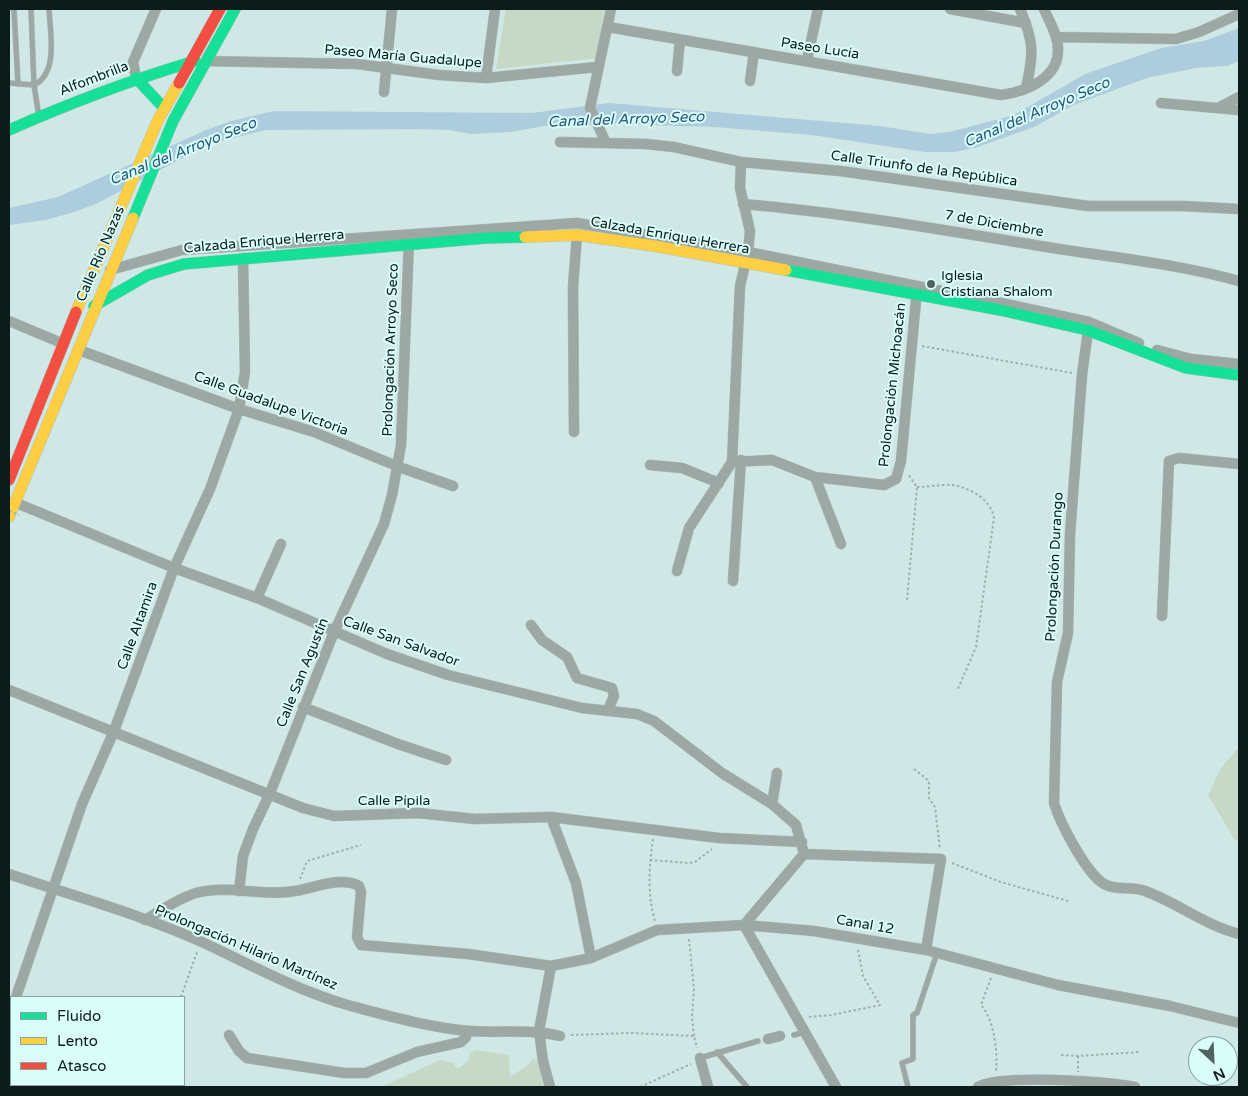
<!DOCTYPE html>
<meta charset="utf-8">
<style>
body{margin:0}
#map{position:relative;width:1248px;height:1096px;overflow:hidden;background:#d0e8e5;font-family:"Varela Round",sans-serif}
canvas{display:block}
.frame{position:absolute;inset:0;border:10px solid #0b1c1a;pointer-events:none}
.legend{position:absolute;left:10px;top:996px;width:175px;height:90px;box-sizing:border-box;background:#dafef9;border:1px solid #87a4a0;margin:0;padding:6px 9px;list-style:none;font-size:15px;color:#0b1c1a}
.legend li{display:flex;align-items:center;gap:10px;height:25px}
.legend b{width:25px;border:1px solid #87a4a0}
.north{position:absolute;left:1188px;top:1036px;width:50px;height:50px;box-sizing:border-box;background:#dafef9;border:1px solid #87a4a0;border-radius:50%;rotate:155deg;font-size:14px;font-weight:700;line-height:20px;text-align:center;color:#0b1c1a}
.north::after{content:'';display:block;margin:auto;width:18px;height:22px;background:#506361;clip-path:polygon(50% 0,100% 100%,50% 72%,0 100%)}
</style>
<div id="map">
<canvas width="1248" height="1096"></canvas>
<div class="frame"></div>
<ul class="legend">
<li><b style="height:6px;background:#16e098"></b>Fluido</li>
<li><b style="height:6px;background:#ffcf43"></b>Lento</li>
<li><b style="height:6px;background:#f24e42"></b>Atasco</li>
</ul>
<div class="north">N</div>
</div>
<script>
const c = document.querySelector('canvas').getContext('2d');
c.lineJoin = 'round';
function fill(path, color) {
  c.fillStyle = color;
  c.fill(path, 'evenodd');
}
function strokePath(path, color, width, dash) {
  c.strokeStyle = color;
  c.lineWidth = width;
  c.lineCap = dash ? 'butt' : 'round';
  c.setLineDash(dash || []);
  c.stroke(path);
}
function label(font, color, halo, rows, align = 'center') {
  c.font = font + ' "Varela Round",sans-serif';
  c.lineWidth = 4;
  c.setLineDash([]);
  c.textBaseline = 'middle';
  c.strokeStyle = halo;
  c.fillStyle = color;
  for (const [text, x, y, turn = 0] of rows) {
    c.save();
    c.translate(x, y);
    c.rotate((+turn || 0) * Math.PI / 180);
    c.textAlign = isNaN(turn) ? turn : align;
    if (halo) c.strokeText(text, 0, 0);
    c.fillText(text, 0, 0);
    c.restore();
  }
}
fill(new Path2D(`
 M 506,9 L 604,9 L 597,58 L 496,69 Z
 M 1239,747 L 1239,842 L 1234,839 L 1208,795 L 1221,768 Z
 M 476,1050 L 509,1055 L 510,1077 L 529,1064 L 533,1058 L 538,1062 L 544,1087 L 381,1087 L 440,1060 L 453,1063 L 458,1069 L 468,1061 L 470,1053 Z`), '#c6d9c6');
fill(new Path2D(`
 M 1239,28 L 1239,61 L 1227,66 L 1196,68 L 1147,78 L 1074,105 L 1034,127 L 978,147 L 954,152 L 925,152 L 812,135 L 715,127 L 614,124 L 545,126 L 510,132 L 471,134 L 449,130 L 420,129 L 266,130 L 209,144 L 96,204 L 74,212 L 46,220 L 9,225 L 9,208 L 58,197 L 206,130 L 231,121 L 274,111 L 532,113 L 609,103 L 880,126 L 930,134 L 950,132 L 1014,115 L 1085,74 L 1161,48 L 1204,41 Z`), '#adccde');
const lane = new Path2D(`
 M 14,9 L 18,84
 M 9,83 L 34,85 L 31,9
 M 39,117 L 34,85 C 59,73 50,32 49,9
 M 794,1035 L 805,1032
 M 717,1052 L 747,1087
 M 700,1058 L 758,1041
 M 908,1087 L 902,1063 L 913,1059 L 913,1015 L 917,1013 L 937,953`);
const street = new Path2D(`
 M 950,9 L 1026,23
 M 1020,9 C 1034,42 1034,53 1026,88
 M 608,27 L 1001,95 C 1026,92 1059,78 1058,49 C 1058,35 1049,21 1044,9
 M 1056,37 L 1176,39 L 1199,32 L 1239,14
 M 807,60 L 818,9
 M 206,61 L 357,64 L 439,75 L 486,78 L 597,67
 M 677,71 L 680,40
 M 136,78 L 133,62 L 156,9
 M 486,78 L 495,9
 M 750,81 L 754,52
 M 384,92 L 392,9
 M 1161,103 L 1239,110
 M 1218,108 L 1239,97
 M 560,142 L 646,144 L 674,147 L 741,162 L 840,171 L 1088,206 L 1183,206 L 1239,209
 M 606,143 L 590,108 L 611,9
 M 743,204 C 847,213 950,231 1053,248 C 1115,258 1179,264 1239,281
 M 110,270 L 182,250 L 577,223 L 748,252 L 1001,303 L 1089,322 L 1139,343
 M 9,321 L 64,344
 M 1089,323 L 1082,375 L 1070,534 L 1068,633 L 1057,682 L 1054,803 C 1060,823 1086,873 1104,884 C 1116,891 1132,886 1145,891 C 1178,903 1204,925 1239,934
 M 79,350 L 239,409 L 314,432 L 399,467 L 453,486
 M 1157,350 L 1191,359 L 1239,364
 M 574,432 L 573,287 L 577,235
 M 732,462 L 772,460 L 815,477 L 884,485 L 896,479 L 901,461 L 917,290
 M 650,465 L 682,468 L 719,483
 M 815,477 L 841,544
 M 14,502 L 174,568 L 257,598 L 387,654 L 448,675 L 582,708 L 637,714 L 654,721 L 722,773 L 772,804
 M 677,571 L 689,528 L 732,462 L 740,286 L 748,252 L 750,231 L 740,188 L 741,162
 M 733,581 L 741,460
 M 257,598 L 281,544
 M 1162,616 L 1169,461 L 1179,458 L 1239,464
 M 531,625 L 542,640 L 567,657 L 577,678 L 612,688 L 614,696 L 608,710
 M 9,690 L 303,808 L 334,816 L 418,813 L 475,819 L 551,817 L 719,838 L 802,842
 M 303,707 L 398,744 L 446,760
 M 777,773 L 772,804 L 796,825 L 804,854 L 744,925 L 836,1087
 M 551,817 L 576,883 L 591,958
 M 804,854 L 941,859 L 926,950
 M 9,874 C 73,896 140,914 202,942 C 251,965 298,991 351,1006 C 388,1016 432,1028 470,1031 C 500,1033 531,1029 560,1036
 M 239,891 L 243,856 L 253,829 L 270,793 L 334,632 L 384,524 L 392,495 L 401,445 L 409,240
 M 145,920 C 161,911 178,898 196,893 C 228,884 263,897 295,891 C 315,888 340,876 359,886 L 361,892 L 357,937 L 361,945 L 468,954 L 551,966
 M 16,997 L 82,804 L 114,731 L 174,568 L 210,489 L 239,409 L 245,372 L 243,258
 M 9,1019 L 11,1012
 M 229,1035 L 239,1051 L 247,1058 L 344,1073 L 366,1073 L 417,1052 L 461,1042 L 466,1037 L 467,1031
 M 768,1039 L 780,1036
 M 9,1052 L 11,1052
 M 700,1058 L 708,1087
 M 136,1085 L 145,1087
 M 55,1087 L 56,1085
 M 550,1087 L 543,1061 L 539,1031 L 551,966 L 591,958 L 657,930 L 744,925 L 814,931 L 926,950 L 1058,985 L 1170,1006 L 1239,1023
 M 978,1087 C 997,1074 1109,1081 1135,1087`);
const fast = new Path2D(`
 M 136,78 L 164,108
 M 9,130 C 70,103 131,80 195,61
 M 133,218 L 173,121 L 235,9
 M 786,270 L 1000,310 L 1087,330 L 1186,368 L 1239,375
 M 94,306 L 148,275 L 184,264 L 486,238 L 525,237`);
const slow = new Path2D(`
 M 525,237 L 577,235 L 655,246 L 786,270
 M 76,312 L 158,120 L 179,83
 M 9,517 L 133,218`);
const jam = new Path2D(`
 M 179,83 L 220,9
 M 9,480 L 76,312`);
strokePath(lane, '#afc2bf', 6);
strokePath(street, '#afc2bf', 11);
strokePath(fast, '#afc2bf', 12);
strokePath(slow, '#afc2bf', 12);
strokePath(jam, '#afc2bf', 12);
strokePath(new Path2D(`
 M 922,346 L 1072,373
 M 917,487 C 929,487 942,484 953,485 C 971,488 991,500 994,518 L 976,647 L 957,691
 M 907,600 L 917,487 L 908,474
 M 914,769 L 929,781 L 929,798 L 935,807 L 940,849
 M 653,839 C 649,867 647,894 655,921
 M 650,860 L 689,863 L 695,862 L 712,849
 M 952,863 L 1001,882 L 1068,901
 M 300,879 L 307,861 L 361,845
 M 689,939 L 694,989 L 692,1017 L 694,1036
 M 991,978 L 981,1005 C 994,1019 998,1052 996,1071
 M 181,997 L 197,952
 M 809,1017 L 831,1015 L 880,1005 L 863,976 L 858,950
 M 571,1035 L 631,1033 L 694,1036 L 697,1048
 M 1061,1055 L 1078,1056 L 1140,1052
 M 1078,1056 L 1078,1072
 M 640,1087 L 691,1064`), '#a0aeab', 2, [2.5, 2.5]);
strokePath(lane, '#9da7a4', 5);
strokePath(street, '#9da7a4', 10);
strokePath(fast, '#16e098', 11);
strokePath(slow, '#ffcf43', 11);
strokePath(jam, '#f24e42', 11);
strokePath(new Path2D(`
 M 9,511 L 19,515`), '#a0aeab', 2, [2.5, 2.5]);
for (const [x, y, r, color] of [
 [931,284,5,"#506361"]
]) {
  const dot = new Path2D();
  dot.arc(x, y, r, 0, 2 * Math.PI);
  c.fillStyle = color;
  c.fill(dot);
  strokePath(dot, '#dafef9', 2);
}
label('14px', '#0b1c1a', '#dafef9', [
 ["Paseo Lucía",820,49,9],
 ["Paseo María Guadalupe",403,57,5],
 ["Alfombrilla",94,79,-21],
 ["Calle Triunfo de la República",924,169,8],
 ["7 de Diciembre",994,224,10],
 ["Calzada Enrique Herrera",670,236,10],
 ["Calzada Enrique Herrera",264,242,-5],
 ["Calle Río Nazas",101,254,-67],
 ["Prolongación Arroyo Seco",391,350,-88],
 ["Prolongación Michoacán",893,385,-84],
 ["Calle Guadalupe Victoria",271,404,20],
 ["Prolongación Durango",1055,567,-87],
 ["Calle Altamira",138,626,-70],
 ["Calle San Salvador",401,642,20],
 ["Calle San Agustín",303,673,-68],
 ["Calle Pípila",394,801],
 ["Canal 12",865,925,10],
 ["Prolongación Hilario Martínez",246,948,23]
]);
label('14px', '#0b1c1a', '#dafef9', [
 ["Iglesia",941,276],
 ["Cristiana Shalom",941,292]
], 'left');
label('italic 15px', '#24587e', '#dafef9', [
 ["Canal del Arroyo Seco",1037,113,-23],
 ["Canal del Arroyo Seco",626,120,-2],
 ["Canal del Arroyo Seco",183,152,-22]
]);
</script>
